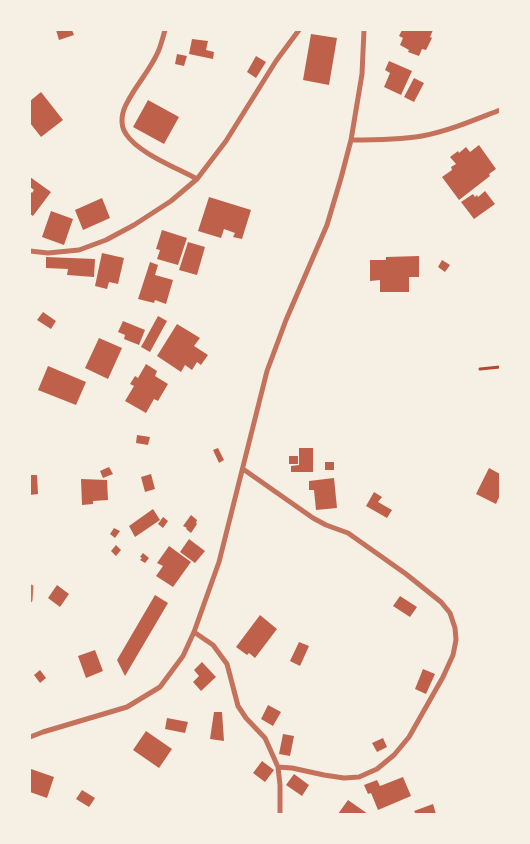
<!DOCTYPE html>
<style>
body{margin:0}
#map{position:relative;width:530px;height:844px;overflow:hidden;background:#f6efe4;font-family:"Work Sans",sans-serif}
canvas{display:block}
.frame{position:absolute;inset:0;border:31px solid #f6efe4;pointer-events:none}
</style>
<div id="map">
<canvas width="530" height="844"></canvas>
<div class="frame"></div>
</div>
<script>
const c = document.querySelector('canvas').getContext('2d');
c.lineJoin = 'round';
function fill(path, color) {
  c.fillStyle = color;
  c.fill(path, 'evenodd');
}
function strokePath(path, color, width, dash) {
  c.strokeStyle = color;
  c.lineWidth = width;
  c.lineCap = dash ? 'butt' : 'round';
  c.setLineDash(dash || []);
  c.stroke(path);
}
fill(new Path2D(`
 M 56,30 L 72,30 L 74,35 L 59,40 Z
 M 402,30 L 433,30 L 430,37 L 432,38 L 426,50 L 422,49 L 419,56 L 408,52 L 409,50 L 400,45 L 403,38 L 399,36 Z
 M 311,34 L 337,38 L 329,85 L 303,80 Z
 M 192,39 L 208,41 L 206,50 L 214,52 L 213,59 L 189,54 Z
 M 177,54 L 187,56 L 184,66 L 175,64 Z
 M 256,56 L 266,62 L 256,78 L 247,72 Z
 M 389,61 L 412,71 L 401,95 L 384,87 L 390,73 L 385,70 Z
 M 414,78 L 424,83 L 414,102 L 404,97 Z
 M 41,92 L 63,120 L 41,137 L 30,123 L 30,101 Z
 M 148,100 L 179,117 L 164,144 L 133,127 Z
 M 479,145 L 496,169 L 489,174 L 490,176 L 459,200 L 442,177 L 452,170 L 451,167 L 456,164 L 450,157 L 458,151 L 459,153 L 466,147 L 470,152 Z
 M 30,177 L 51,192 L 33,216 L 30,214 L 30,191 L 32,193 L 34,190 L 30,187 Z
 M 485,191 L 495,204 L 474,219 L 461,202 L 473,194 L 475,197 L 477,195 L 478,197 Z
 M 209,197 L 251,210 L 242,239 L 233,237 L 235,233 L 224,229 L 221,238 L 198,231 Z
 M 102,198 L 110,218 L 83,230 L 75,210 Z
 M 51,211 L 73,219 L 64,245 L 42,237 Z
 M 162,230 L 187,238 L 178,265 L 157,259 L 160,250 L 156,249 Z
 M 188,242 L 205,247 L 197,275 L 179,270 Z
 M 102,253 L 124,258 L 118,284 L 109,282 L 107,289 L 95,286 Z
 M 419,256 L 419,277 L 409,277 L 409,292 L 380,292 L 380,280 L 370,281 L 370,260 L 386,260 L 386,257 Z
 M 46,257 L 95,259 L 94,277 L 67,275 L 68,269 L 46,268 Z
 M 442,260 L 450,265 L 445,272 L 438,267 Z
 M 150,262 L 158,265 L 155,275 L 173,280 L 166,304 L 155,300 L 154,303 L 138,299 Z
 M 43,312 L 56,321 L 51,329 L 37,320 Z
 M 158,316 L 167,321 L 150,352 L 141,347 Z
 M 123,321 L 145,330 L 139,345 L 124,339 L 125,335 L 118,332 Z
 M 177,324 L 200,338 L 194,346 L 208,355 L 201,365 L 197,362 L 192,370 L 185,365 L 181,372 L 157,356 Z
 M 99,338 L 122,348 L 108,379 L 85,368 Z
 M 146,364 L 157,371 L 155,376 L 168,384 L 158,401 L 154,399 L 146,413 L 125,401 L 134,386 L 130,384 L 135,376 L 138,378 Z
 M 48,366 L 86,382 L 76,405 L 38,390 Z
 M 137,435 L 150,437 L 148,445 L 136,443 Z
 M 218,448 L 224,460 L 219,463 L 213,450 Z
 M 299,448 L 313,448 L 313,472 L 291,472 L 291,466 L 299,465 Z
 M 289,456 L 298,456 L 298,464 L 289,464 Z
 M 325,462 L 334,462 L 334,470 L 325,470 Z
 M 109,467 L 113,474 L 103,478 L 100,471 Z
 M 489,468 L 500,474 L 500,495 L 496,504 L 476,494 Z
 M 151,474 L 155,489 L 145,492 L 141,477 Z
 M 30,475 L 37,475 L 38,494 L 30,495 Z
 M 334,478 L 337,508 L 316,510 L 314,490 L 309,490 L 309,481 Z
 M 81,479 L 107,480 L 108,500 L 93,501 L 93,504 L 82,505 Z
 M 374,492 L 382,497 L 378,502 L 392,510 L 387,518 L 366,506 Z
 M 153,509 L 160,520 L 135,537 L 129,526 Z
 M 191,515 L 197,520 L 196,523 L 197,524 L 191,533 L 186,529 L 187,528 L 183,526 Z
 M 163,517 L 168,521 L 163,528 L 158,524 Z
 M 114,528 L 120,531 L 115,538 L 110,534 Z
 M 189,539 L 205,551 L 195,563 L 180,552 Z
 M 116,545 L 121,550 L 116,556 L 111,551 Z
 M 169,546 L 191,562 L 173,587 L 156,576 L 163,566 L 157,563 Z
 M 143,553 L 149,558 L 145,563 L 140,560 L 142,558 L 140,557 Z
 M 57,585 L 69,594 L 60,607 L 48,598 Z
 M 155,595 L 168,603 L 125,676 L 117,660 Z
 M 400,596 L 417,607 L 410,617 L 393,606 Z
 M 260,615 L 277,629 L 255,658 L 249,653 L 247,655 L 236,647 Z
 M 299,642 L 309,646 L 300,666 L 290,661 Z
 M 95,650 L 103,671 L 86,678 L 78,656 Z
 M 202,662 L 216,677 L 201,691 L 193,682 L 199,676 L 194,670 Z
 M 423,669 L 435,674 L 426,694 L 415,689 Z
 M 40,670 L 46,678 L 40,683 L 34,675 Z
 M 268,705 L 281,712 L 273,726 L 261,719 Z
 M 214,712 L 222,712 L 224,741 L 210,739 Z
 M 167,718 L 188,722 L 185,733 L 165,729 Z
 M 146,731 L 172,749 L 159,768 L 133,750 Z
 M 283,734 L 294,736 L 290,756 L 279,754 Z
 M 383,738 L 387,747 L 377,752 L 372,743 Z
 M 262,761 L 274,770 L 265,782 L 253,773 Z
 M 31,769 L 54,777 L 47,798 L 30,792 Z
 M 294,774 L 309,785 L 302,796 L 286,785 Z
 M 403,777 L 411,796 L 378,810 L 371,793 L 368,794 L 364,785 L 377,780 L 380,786 Z
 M 82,790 L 95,798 L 89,807 L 76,799 Z
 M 348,800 L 368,814 L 338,814 Z
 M 433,804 L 436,814 L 416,814 L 414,811 Z`), '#bf614a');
strokePath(new Path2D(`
 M 480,369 L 500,367`), '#b5482f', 3);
strokePath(new Path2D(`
 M 165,30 C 163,37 161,45 158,52 C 150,70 137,84 128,101 C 122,111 119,124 126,134 C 138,153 177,168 197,179
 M 351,140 C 375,140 398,140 422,136 C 449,131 474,120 500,110
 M 30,251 L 48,253 L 79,250 L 106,240 L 134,225 L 171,201 L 197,179 L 226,141 L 276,61 L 299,30
 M 243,469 L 313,518 L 326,525 L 348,533 L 406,574 L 441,602 L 450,613 L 455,628 L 456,640 L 453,655 L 443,677 L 409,737 L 394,755 L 377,769 L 359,777 L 344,778 L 324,775 L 292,768 L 278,767
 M 30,587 L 31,587 L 30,600
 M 194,632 L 213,645 L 227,664 L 238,706 L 246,718 L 265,738 L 278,767 L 280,785 L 280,814
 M 30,737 L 43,732 L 127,707 L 160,687 L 183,656 L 194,632 L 219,562 L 267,371 L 286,320 L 327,225 L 341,178 L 351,140 L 362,74 L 364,30`), '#c5725c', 5);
</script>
